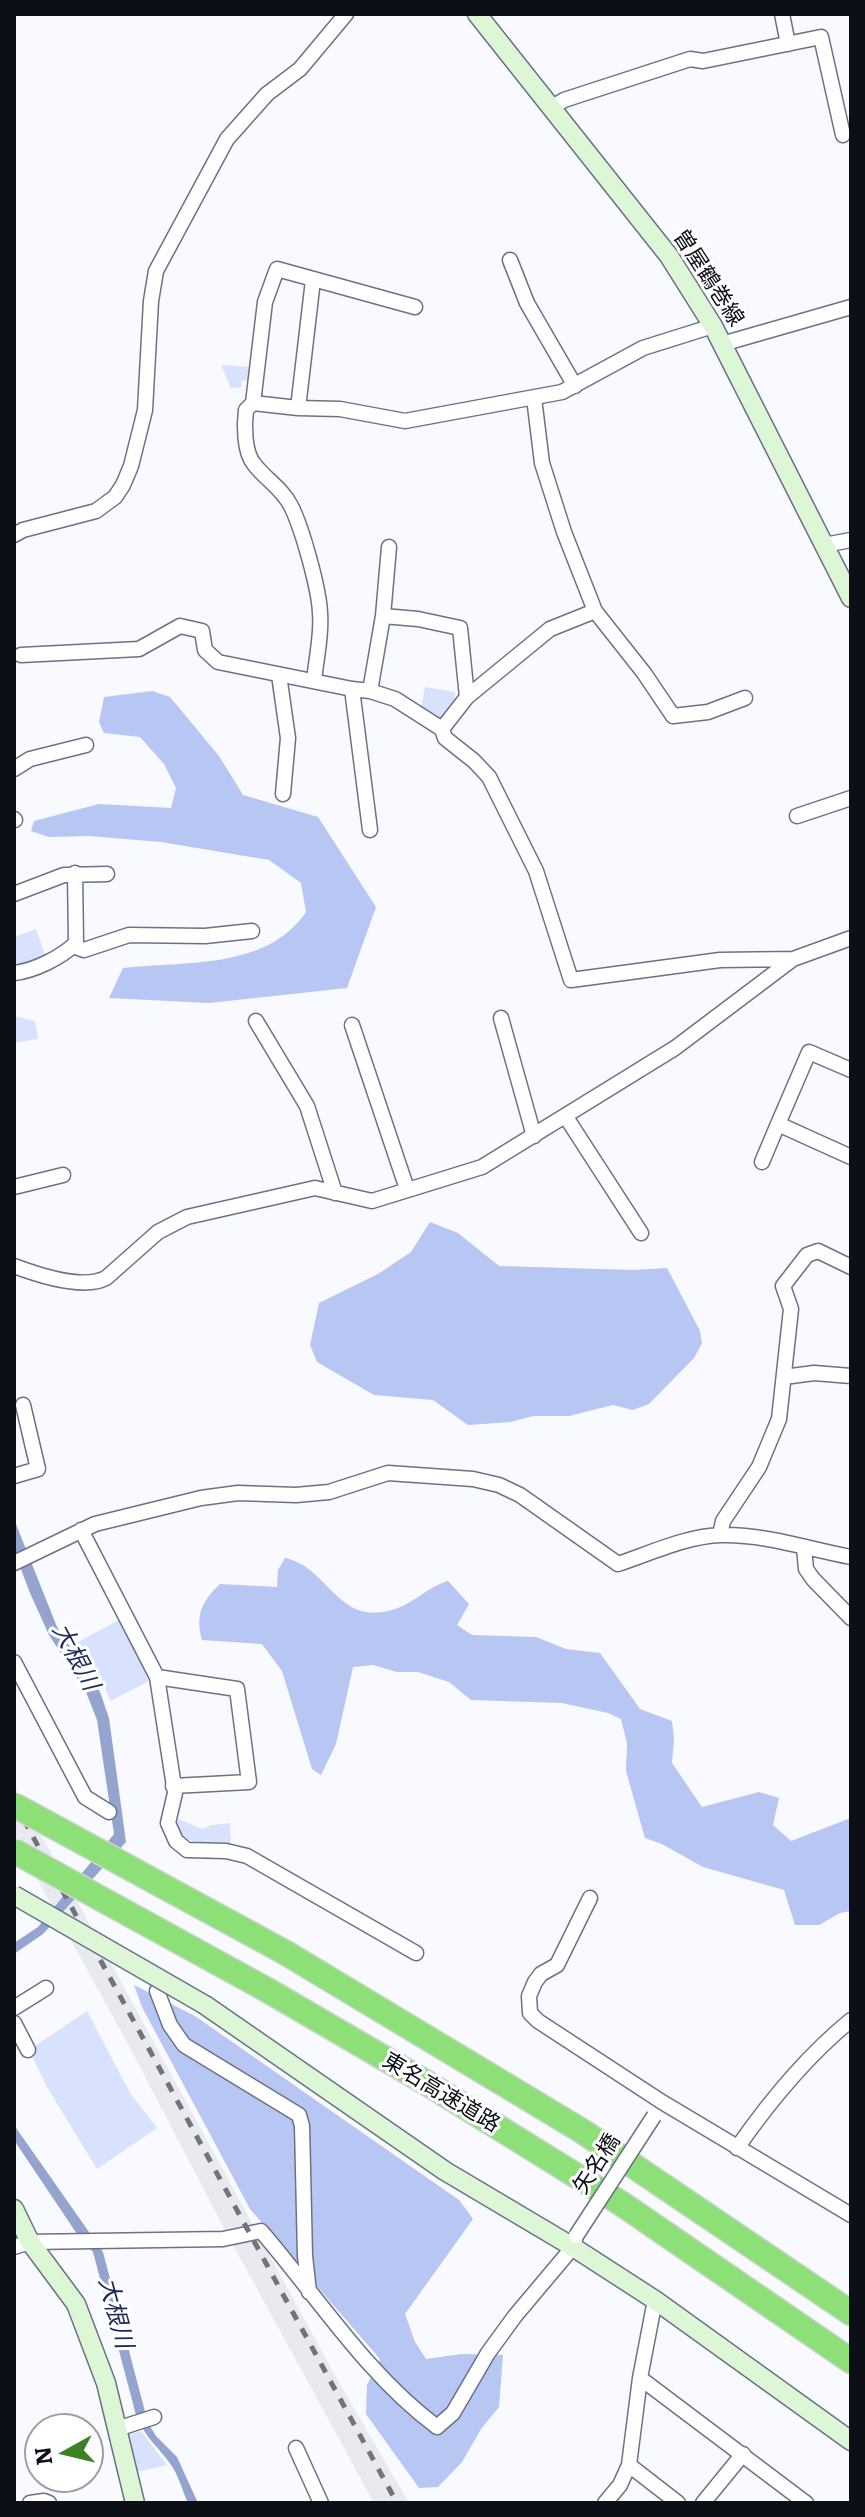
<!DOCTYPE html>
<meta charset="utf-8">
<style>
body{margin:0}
#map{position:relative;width:865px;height:2517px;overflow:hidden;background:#f8faff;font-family:Literata,serif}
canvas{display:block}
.frame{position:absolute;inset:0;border:16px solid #0d0f17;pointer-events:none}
.north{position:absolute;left:24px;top:2413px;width:80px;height:80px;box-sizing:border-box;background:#fff;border:2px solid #9e9fa2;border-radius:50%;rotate:262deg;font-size:22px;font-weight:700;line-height:32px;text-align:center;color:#0d0f17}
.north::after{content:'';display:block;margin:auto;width:28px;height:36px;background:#3b8227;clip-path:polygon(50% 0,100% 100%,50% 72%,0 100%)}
</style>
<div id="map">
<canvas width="865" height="2517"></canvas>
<div class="frame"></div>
<div class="north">N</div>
</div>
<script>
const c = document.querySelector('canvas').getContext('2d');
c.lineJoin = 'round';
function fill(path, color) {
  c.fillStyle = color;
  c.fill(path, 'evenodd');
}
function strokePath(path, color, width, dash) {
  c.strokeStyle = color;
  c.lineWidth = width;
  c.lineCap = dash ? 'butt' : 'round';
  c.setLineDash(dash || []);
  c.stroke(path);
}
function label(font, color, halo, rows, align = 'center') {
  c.font = font + ' Literata,"Noto Sans JP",serif';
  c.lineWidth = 6;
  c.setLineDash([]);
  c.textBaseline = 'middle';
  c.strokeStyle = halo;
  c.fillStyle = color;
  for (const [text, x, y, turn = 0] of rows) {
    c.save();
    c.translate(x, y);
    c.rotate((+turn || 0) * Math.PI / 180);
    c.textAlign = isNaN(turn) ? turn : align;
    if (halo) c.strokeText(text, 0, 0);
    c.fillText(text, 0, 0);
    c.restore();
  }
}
fill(new Path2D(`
 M 14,1785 L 333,2372 L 409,2503 L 374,2503 L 227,2234 L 127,2042 L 14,1837 Z`), '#e8eaf0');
fill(new Path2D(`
 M 221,365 L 251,367 L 249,380 L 241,381 L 242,387 L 231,388 Z
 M 425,687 L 455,692 L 454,705 L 442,718 L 436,719 L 421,708 Z
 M 36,929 L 45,955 L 24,965 L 14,963 L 14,937 Z
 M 14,1016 L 35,1021 L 38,1039 L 14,1043 Z
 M 119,1620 L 149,1681 L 110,1701 L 104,1685 L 76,1643 Z
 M 178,1819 L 202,1829 L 212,1825 L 230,1823 L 231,1843 C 213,1842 170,1847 178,1819 Z
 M 87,2011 L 130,2093 L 157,2128 L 97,2169 L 47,2087 L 29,2050 Z
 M 141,2431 L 167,2465 L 137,2472 L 127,2437 L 129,2434 Z`), '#d8e2fc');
fill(new Path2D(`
 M 152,691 L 170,697 L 219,756 L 243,795 L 318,817 L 376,907 L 347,988 L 209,1003 L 109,998 L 123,968 C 185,961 267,970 306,912 L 301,883 L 269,860 L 161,842 L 89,836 L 49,837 L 31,831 L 34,821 L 99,804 L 171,808 L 176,788 L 164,764 L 140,737 L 104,733 L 99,722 L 104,697 Z
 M 430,1222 L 458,1233 L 499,1266 L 634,1270 L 667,1268 L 700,1331 L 702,1343 L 694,1358 L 649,1404 L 633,1410 L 613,1405 L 569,1416 L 533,1416 L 511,1422 L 468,1425 L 433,1400 L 374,1395 L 317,1362 L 310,1345 L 319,1303 L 378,1274 L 411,1252 Z
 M 285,1558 C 329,1567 337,1626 392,1610 C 412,1605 427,1587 448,1581 L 469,1604 L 457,1625 L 472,1635 L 536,1637 L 566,1649 L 600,1653 L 640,1709 L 672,1721 L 674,1739 L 672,1763 L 702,1807 L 759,1792 L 779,1798 L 773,1825 L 791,1841 L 851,1818 L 851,1911 L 840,1913 L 819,1925 L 795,1925 L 784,1890 L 703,1867 L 662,1844 L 645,1838 L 626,1771 L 627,1743 L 621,1719 L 608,1713 L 562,1703 L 471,1700 L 449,1682 L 418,1672 L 397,1672 L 373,1665 L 353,1667 L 336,1744 L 321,1775 L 312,1769 L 282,1671 L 262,1644 L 202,1640 C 195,1615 202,1601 220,1584 L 277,1587 L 278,1570 Z
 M 134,1985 L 195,2016 L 459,2200 L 473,2219 L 405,2314 L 415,2342 L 426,2359 L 462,2354 L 503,2355 L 499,2407 L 481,2429 L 462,2462 L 438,2487 L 419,2488 L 366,2414 L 367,2385 L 380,2359 L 250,2209 L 142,2007 Z`), '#b7c6f2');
fill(new Path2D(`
 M 14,1519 L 57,1627 L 100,1692 L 109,1718 L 126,1842 L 43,1934 L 14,1954 L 14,1943 L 38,1927 L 114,1834 L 97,1720 L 86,1692 L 49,1635 L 30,1593 L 14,1551 Z
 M 14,2125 L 103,2252 L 148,2423 L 156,2436 L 177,2457 L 198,2503 L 188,2503 C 182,2490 178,2473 169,2462 C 154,2442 147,2440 136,2415 L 93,2252 L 77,2234 L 14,2140 Z`), '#95a4cf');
const street = new Path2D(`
 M 782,14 L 788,44
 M 551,108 L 564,100 L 690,59 L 703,61 L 821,37 L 843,135
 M 510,260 L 527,303 L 575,386
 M 722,344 L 851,307
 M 253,403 L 298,408 L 340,409 L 405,421 L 562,392 L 643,348 L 713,326
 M 298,408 L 313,280
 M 14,535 L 23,530 L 96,511 L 115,497 L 123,485 L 131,466 L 145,410 L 151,301 L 156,271 L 227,139 L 267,94 L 300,69 L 346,14
 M 824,545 L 851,540
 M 595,611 L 644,673 L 673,716 L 708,712 L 745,698
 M 383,616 L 389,547
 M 21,655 L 139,649 L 180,626 L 202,631 L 205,650 L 218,662 L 352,689 L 370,691 L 395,699 L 442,729 L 445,738 L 474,761 L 489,777 L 536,871 L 571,980 L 720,960 L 793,959 L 851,938
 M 279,675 L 288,738 L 283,794
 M 314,681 C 316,659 322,635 320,613 C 319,588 302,528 291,506 C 282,488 265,479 254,464 C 244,452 244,425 246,410 L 253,403 L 265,302 L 277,269 L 415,307
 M 352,689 L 370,830
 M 370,691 L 383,616 L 418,619 L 460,628 L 467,697
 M 442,729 L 467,697 L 550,629 L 595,611 L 564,532 L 542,463 L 534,398
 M 14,769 L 30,759 L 86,745
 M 797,816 L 851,798
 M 14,819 L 15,820
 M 14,894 L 64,875 L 107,874
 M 73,946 L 84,950 L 129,935 L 205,936 L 252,931
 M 14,973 C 34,971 62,957 76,943 L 75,873
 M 501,1018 L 534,1136
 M 256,1021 L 307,1106 L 335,1193
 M 352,1025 L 407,1189
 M 851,1070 L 809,1052 L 778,1124 L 851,1157
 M 566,1117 L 641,1233
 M 762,1162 L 778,1124
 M 14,1187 L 63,1175
 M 14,1266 C 38,1275 83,1290 106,1278 L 158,1232 L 187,1217 L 315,1188 L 372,1201 L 482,1167 L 675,1048 L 793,959
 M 784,1377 L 814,1373 L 851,1376
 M 14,1476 L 38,1469 L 23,1405
 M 81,1530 L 157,1677 L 175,1793 L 168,1823 L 176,1841 L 187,1850 L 226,1851 L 247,1856 L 416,1953
 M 720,1535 L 723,1521 L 759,1467 L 779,1419 L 791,1309 L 783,1286 L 807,1255 L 818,1251 L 851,1267
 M 804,1548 L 806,1569 L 813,1579 L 851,1618
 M 14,1563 L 95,1524 L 201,1498 L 238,1493 L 296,1495 L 329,1492 L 388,1473 L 473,1479 L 499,1485 L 520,1495 L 618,1564 C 651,1553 687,1536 721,1535 C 765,1534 808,1549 851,1557
 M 14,1662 L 85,1797 L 109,1812
 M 157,1677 L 237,1689 L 249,1782 L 173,1786
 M 590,1898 L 557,1965 L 541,1974 L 535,1982 L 529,1996 L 530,2013 L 538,2021 L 662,2102 L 851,2215
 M 157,1991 L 170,2025 L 184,2045 L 299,2115 L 302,2126 L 305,2256 L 309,2292
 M 14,2008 L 46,1988
 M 14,2023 L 28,2050
 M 737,2148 C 769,2102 808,2055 851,2020
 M 14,2247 L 30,2242 L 223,2239 L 261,2231 C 318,2297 366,2374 437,2427 L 453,2413 L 488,2353 L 515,2316 L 573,2247 L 575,2240
 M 640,2378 L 806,2503
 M 117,2429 L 154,2417
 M 296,2448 L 321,2503
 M 629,2465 L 678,2503
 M 30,2503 L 44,2501 L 49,2503
 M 605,2503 L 620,2485 L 629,2465 L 640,2378 L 655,2300
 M 703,2503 L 743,2454`);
const secondary = new Path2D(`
 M 477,14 L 669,256 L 713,326 L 851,598
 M 205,2005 L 445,2171 L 573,2247 L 655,2300 L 851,2441
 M 14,2209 L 30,2242 L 76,2304 L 106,2383 L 135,2503`);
const highway = new Path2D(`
 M 286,1953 L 582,2131 L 851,2313
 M 269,1991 L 425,2082 L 622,2204 L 851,2361`);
strokePath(street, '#6a7287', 17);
strokePath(secondary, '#6a7287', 21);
strokePath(highway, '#d3d4d5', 27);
strokePath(street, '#fff', 14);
strokePath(secondary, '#dcf6d6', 18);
strokePath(highway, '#8ce077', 24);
strokePath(new Path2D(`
 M 14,1802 L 397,2503`), '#72747b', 5, [10, 10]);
const streetBridge = new Path2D(`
 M 576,2236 L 654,2116`);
const secondaryBridge = new Path2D(`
 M 14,1895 L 205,2005`);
const highwayBridge = new Path2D(`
 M 14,1805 L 286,1953
 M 14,1851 L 269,1991`);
strokePath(streetBridge, '#6a7287', 17, []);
strokePath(secondaryBridge, '#6a7287', 21, []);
strokePath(highwayBridge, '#d3d4d5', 27, []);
strokePath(streetBridge, '#fff', 14);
strokePath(secondaryBridge, '#dcf6d6', 18);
strokePath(highwayBridge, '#8ce077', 24);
label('22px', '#0d0f17', '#fff', [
 ["曽屋鶴巻線",708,278,57],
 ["東名高速道路",441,2093,31],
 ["矢名橋",597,2164,-57]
]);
label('italic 24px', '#1d2a5e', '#fff', [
 ["大根川",75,1657,62],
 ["大根川",115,2313,75]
]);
</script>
